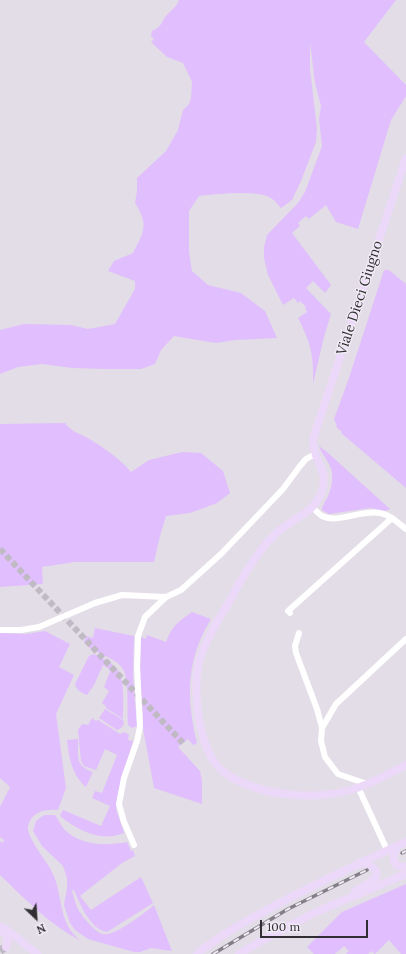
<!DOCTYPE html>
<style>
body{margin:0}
#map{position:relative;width:406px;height:954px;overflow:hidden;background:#e3dde7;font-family:Lora,serif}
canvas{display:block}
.north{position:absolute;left:16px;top:898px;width:40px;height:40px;-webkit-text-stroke:3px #f0eaf5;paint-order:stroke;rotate:155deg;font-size:11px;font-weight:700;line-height:16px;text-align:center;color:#312f33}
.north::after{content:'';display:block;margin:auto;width:14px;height:18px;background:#312f33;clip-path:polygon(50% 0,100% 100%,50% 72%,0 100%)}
.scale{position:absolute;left:260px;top:920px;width:108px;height:18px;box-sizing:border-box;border:2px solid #312f33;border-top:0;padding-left:5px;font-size:12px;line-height:14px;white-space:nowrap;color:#312f33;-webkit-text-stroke:3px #f0eaf5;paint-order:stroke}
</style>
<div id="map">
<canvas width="406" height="954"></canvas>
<div class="north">N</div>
<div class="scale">100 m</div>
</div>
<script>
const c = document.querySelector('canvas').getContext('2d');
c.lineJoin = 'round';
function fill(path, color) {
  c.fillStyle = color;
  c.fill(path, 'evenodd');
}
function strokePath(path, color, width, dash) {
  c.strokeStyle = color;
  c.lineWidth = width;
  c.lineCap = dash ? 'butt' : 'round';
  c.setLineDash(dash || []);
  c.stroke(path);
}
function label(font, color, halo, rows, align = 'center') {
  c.font = font + ' Lora,serif';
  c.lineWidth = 3;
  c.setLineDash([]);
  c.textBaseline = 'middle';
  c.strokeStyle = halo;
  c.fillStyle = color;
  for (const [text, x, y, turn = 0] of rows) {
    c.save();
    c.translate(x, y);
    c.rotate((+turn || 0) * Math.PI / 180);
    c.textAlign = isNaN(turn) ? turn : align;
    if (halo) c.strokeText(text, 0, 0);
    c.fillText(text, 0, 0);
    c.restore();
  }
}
fill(new Path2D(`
 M 179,0 L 396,0 L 364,42 L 406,85 L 406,96 L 391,120 L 358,229 L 336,222 L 326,205 L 309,219 L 306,216 L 298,223 L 300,226 L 292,233 L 331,285 L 325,293 L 313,281 L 306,288 L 331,314 L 324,337 L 313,384 C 314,357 311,343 298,318 L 307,312 L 305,308 L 306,307 L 300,301 L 298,303 L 294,298 L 283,305 L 268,275 L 264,258 L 264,247 L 267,235 L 298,203 L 305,192 L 322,146 L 319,119 L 321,106 L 315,83 L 310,42 L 310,69 L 317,129 L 316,142 L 301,181 L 292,200 L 281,208 C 278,205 274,199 269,197 C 255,190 215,194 199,196 L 189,211 L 189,252 L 192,271 L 208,285 L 241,293 L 265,311 L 277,338 L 235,340 L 216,343 L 174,336 L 161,350 L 155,364 L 141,369 L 106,369 L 72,368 L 42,364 L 18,367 L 0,374 L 0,330 L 24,324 L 71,325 L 88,329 L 115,324 L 135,289 L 135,281 L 108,271 L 114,261 L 133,253 C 144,232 149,225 135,203 L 137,191 L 137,178 L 166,151 L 178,130 L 183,110 L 189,104 L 191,98 L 192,82 L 183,63 L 167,57 L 151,42 L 154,39 L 151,36 L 152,31 C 160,28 161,24 165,17 C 170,11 176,8 179,0 Z
 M 384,270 L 389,270 L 406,284 L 406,488 L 341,433 L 342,432 L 336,427 L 337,426 L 334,419 L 349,378 Z
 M 65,423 C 72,433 82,434 91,440 C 106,449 120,459 131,472 L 149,460 L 182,452 L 201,453 L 223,471 L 230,493 L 217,503 L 190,513 L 166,516 L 160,536 L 154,562 L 75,562 L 42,567 L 43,584 L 0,587 L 0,424 Z
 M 319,446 L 327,452 L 390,509 L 385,511 L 370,508 L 329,514 L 322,510 C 322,505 326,501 328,496 C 331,489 333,481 332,474 C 332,464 322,456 319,446 Z
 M 192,612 L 211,619 C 186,660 186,697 197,743 L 193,745 L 188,739 L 178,747 L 200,771 L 202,781 L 202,804 L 154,788 L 143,728 L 143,716 L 140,679 L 141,637 L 146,639 L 147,635 L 166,642 C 172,626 179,621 192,612 Z
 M 95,628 L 134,636 L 133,677 L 137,726 L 132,728 L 128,725 C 127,712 129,682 124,671 C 121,664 113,659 105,656 C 98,652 88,649 84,642 L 86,636 L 93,638 Z
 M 45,631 L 70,644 L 59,667 L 74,675 L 56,714 L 66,788 L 58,810 C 46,809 32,811 28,826 C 26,837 47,861 52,872 C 64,896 57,923 81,941 C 50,925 25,899 0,875 L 0,841 L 3,843 L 4,840 L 0,837 L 0,807 L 10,787 L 0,778 L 0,633 L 26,634 Z
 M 94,654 C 101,658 110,661 115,667 C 126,677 123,704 123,719 L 106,708 L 105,705 L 102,703 L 109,691 L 104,687 L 110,672 L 109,669 L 103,665 L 94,685 L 87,695 C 82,693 76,690 75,684 L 89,656 Z
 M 105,709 L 123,720 L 124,724 L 121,728 L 117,730 L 99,718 Z
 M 92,718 L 96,721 L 98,720 L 120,734 L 124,732 L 129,735 L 128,740 L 133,741 L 117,797 L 116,809 L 124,833 C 100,843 78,830 60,816 L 63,810 L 101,826 L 110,806 L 92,798 L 95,791 L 102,793 L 117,755 L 105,749 L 96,770 L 84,766 L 81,761 L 78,730 L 82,724 L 88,725 Z
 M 78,739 C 79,757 74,765 93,772 L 86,787 C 72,775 69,758 67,740 Z
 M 44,815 L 55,815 C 58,819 61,826 65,830 C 81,846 107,846 127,842 L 131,851 L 133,850 L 135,856 L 122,863 L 80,896 L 91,910 L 141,877 L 153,903 L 107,932 C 90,929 80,904 74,890 L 72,891 C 74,897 75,903 78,909 C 82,916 95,933 104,934 C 115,936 145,913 154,905 L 172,951 L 151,948 L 140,952 L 134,952 L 88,939 L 75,930 L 70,923 L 64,905 L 67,888 L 67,878 L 63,866 L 42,846 L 33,831 L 36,821 Z
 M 406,884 L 406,954 L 401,954 L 389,940 L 375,954 L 371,951 L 368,954 L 346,954 L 349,951 L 344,946 L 335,954 L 314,954 L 307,947 L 342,912 Z`), '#e1befd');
strokePath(new Path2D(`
 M 0,549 L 183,743`), '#bfbac3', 6, [6, 3]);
strokePath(new Path2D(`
 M 0,951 L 4,948`), '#bfbac3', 8, [8, 4]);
strokePath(new Path2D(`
 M 313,508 C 316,511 319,514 322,516 C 338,524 362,509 380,513 C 391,515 398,523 406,529
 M 290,613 L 288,611 L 392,518
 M 0,630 L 21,630 L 39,627 L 95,603 L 122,595 L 166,597
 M 299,633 L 295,646 L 296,653 L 317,709 L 322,728
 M 367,784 L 338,774 L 325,757 L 321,741 L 322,728 L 336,704 L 406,639
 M 358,787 L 387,850
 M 134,845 L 124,822 L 119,804 L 124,778 L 137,741 L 140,727 L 137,666 L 138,636 L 145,617 L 166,597 L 181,590 L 221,554 L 283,489 L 300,466 L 306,459 L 315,454`), '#fff', 6);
strokePath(new Path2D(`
 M 406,158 L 313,439 C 312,460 331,471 321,493 C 313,512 302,514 287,525 C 278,530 271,538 265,545 C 249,564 238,586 226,607 C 217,623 206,639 200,658 C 192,685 198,736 213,760 C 219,770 232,778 241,782 C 274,797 316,799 351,790 C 370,785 388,774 406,765
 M 397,846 C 393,857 389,867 406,867
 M 355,891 C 371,883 391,872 361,862
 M 0,926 L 6,929 L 37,954
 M 2,929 C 6,935 10,940 6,947
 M 197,954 C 220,935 248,920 274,906 C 318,883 362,862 406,842
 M 239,954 L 270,936 L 316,912 L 406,874`), '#ecd9fa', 8);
const rail = new Path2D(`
 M 402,853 L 406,851
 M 213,954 L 288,909 L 367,870`);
strokePath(rail, '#837f86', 3.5);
strokePath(rail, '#f0eaf5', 2, [6]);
label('14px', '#312f33', '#f0eaf5', [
 ["Viale Dieci Giugno",360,298,-72]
]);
</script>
